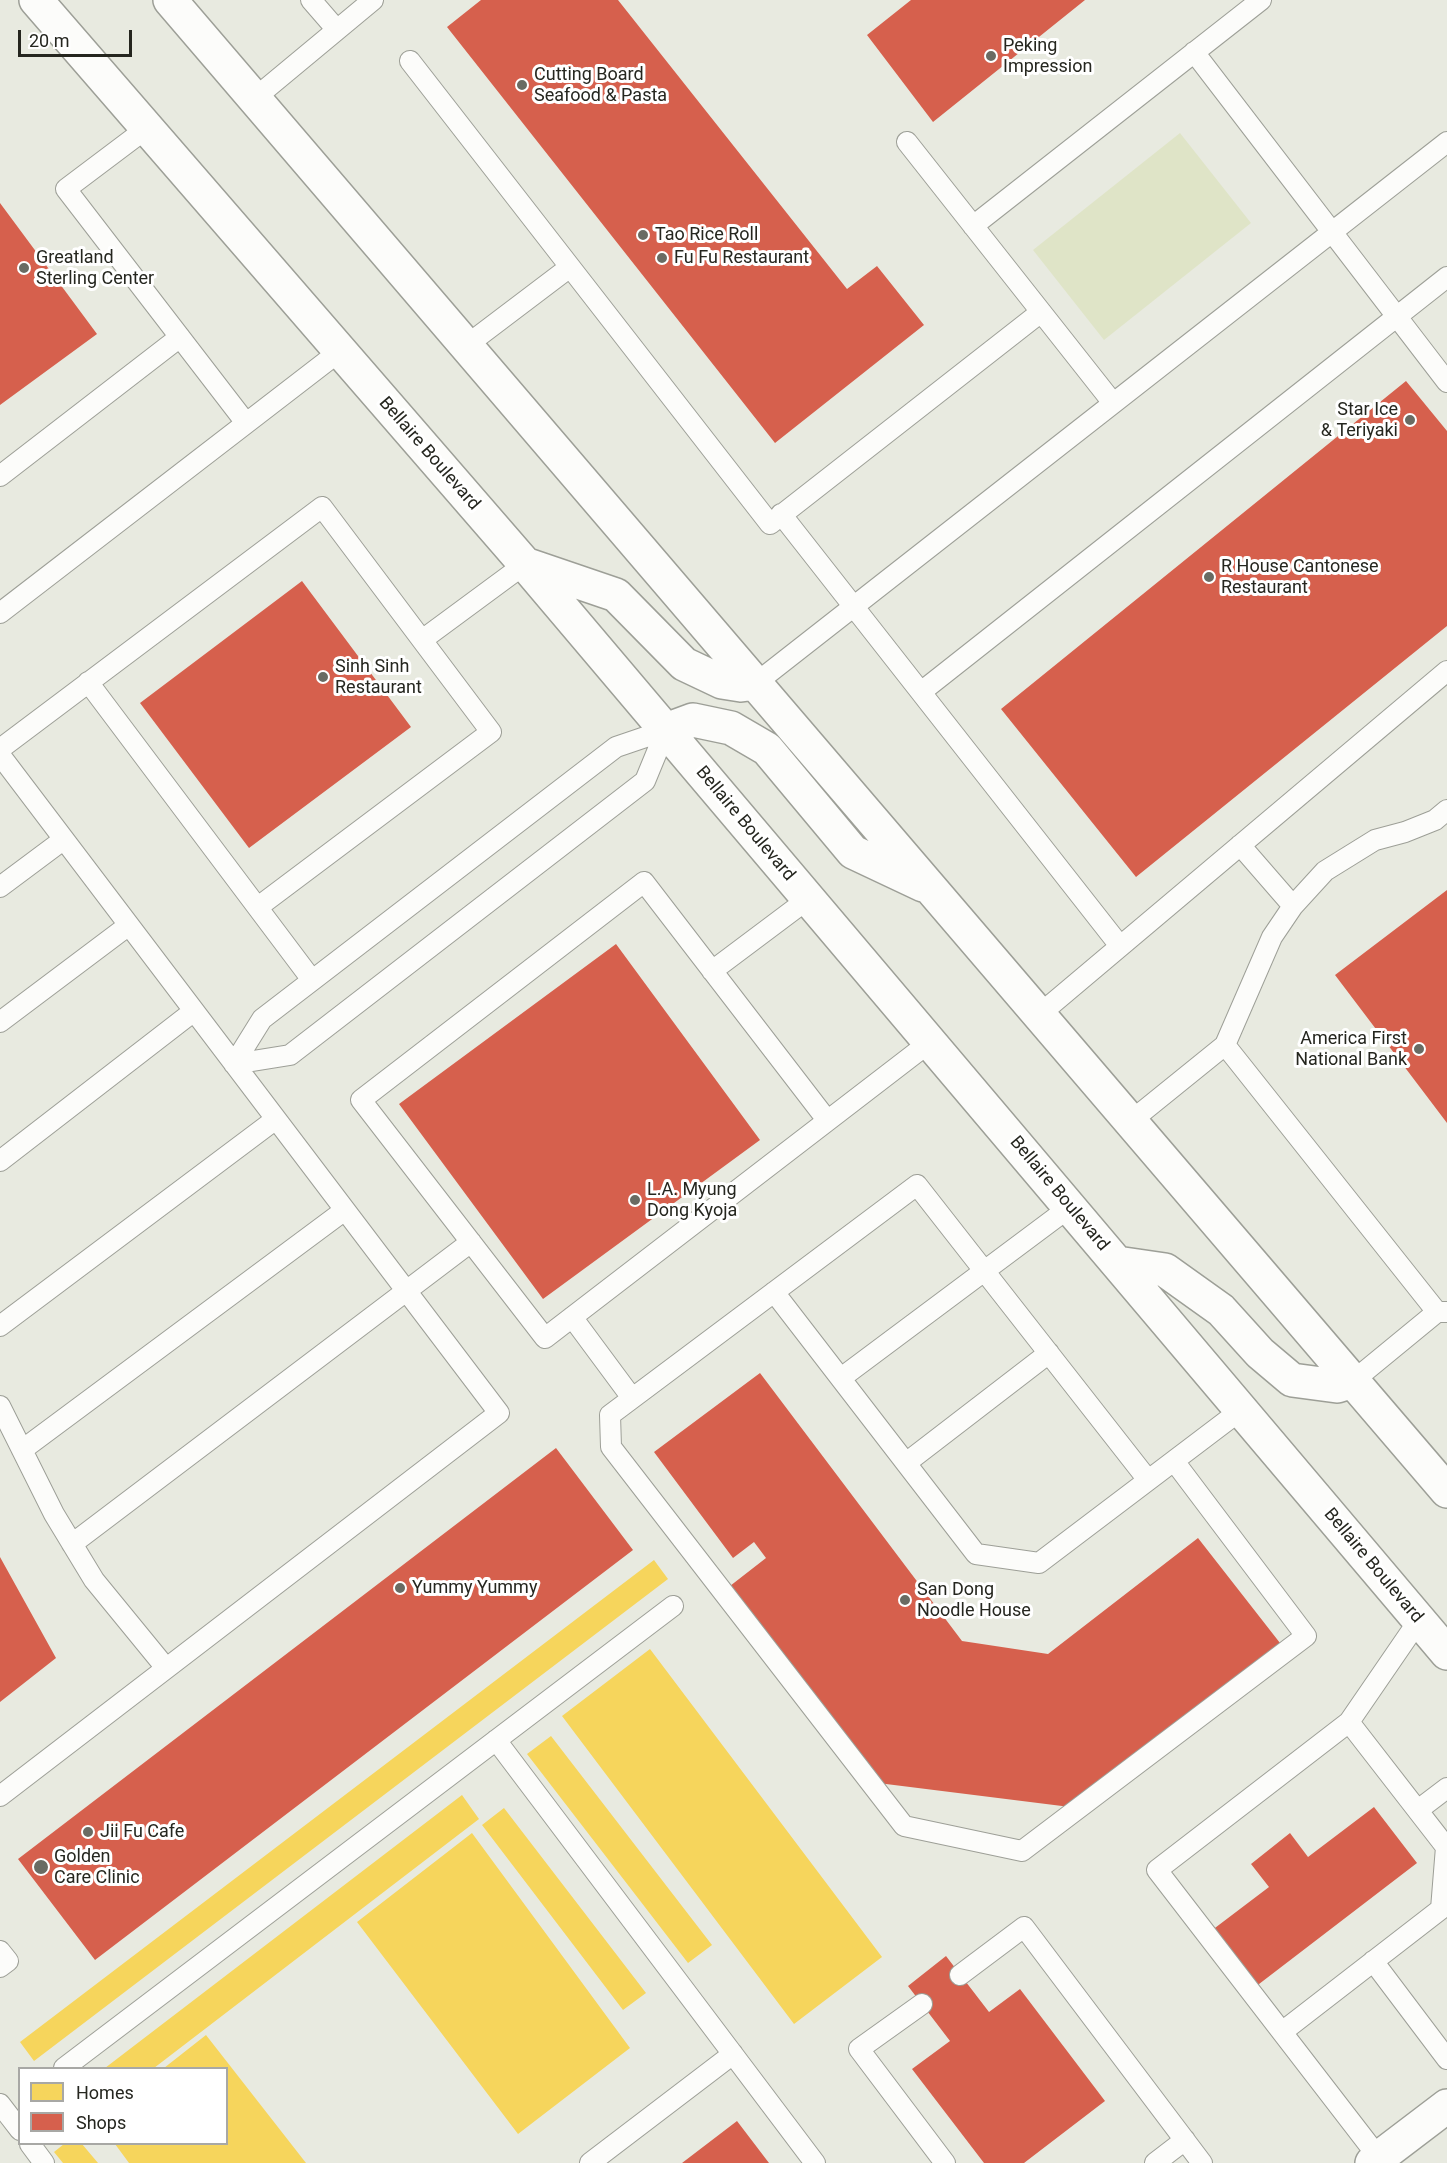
<!DOCTYPE html>
<style>
body{margin:0}
#map{position:relative;width:1447px;height:2163px;overflow:hidden;background:#e8eae0;font-family:Roboto,sans-serif}
canvas{display:block}
.legend{position:absolute;left:18px;top:2067px;width:210px;height:78px;box-sizing:border-box;background:#fff;border:2px solid #a8a8a5;margin:0;padding:8px 10px;list-style:none;font-size:18px;color:#25261f}
.legend li{display:flex;align-items:center;gap:12px;height:30px}
.legend b{width:30px;border:2px solid #a8a8a5}
.scale{position:absolute;left:18px;top:30px;width:114px;height:27px;box-sizing:border-box;border:3px solid #25261f;border-top:0;padding-left:8px;font-size:18px;line-height:21px;white-space:nowrap;color:#25261f;-webkit-text-stroke:4px #fff;paint-order:stroke}
</style>
<div id="map">
<canvas width="1447" height="2163"></canvas>
<ul class="legend">
<li><b style="height:16px;background:#f6d55c"></b>Homes</li>
<li><b style="height:16px;background:#d6604d"></b>Shops</li>
</ul>
<div class="scale">20 m</div>
</div>
<script>
const c = document.querySelector('canvas').getContext('2d');
c.lineJoin = 'round';
function fill(path, color) {
  c.fillStyle = color;
  c.fill(path, 'evenodd');
}
function strokePath(path, color, width, dash) {
  c.strokeStyle = color;
  c.lineWidth = width;
  c.lineCap = dash ? 'butt' : 'round';
  c.setLineDash(dash || []);
  c.stroke(path);
}
function label(font, color, halo, rows, align = 'center') {
  c.font = font + ' Roboto,sans-serif';
  c.lineWidth = 6;
  c.setLineDash([]);
  c.textBaseline = 'middle';
  c.strokeStyle = halo;
  c.fillStyle = color;
  for (const [text, x, y, turn = 0] of rows) {
    c.save();
    c.translate(x, y);
    c.rotate((+turn || 0) * Math.PI / 180);
    c.textAlign = isNaN(turn) ? turn : align;
    if (halo) c.strokeText(text, 0, 0);
    c.fillText(text, 0, 0);
    c.restore();
  }
}
fill(new Path2D(`
 M 1180,133 L 1251,223 L 1104,340 L 1033,250 Z`), '#dfe4c7');
fill(new Path2D(`
 M 654,1560 L 668,1579 L 34,2061 L 20,2042 Z
 M 650,1649 L 882,1957 L 794,2024 L 562,1716 Z
 M 551,1736 L 712,1945 L 688,1963 L 527,1754 Z
 M 462,1795 L 479,1819 L 154,2068 L 105,2068 Z
 M 504,1808 L 646,1993 L 623,2010 L 482,1825 Z
 M 472,1833 L 630,2048 L 518,2134 L 357,1922 Z
 M 206,2035 L 306,2163 L 129,2163 L 115,2144 L 226,2144 L 226,2068 L 164,2068 Z
 M 64,2144 L 82,2144 L 98,2163 L 63,2163 L 54,2152 Z`), '#f6d55c');
fill(new Path2D(`
 M 481,0 L 618,0 L 847,289 L 877,266 L 924,325 L 775,443 L 447,27 Z
 M 911,0 L 1085,0 L 933,122 L 867,35 Z
 M 0,203 L 97,334 L 0,405 Z
 M 1406,381 L 1447,431 L 1447,626 L 1136,877 L 1001,709 Z
 M 302,581 L 411,727 L 249,848 L 140,703 Z
 M 1447,890 L 1447,1123 L 1335,975 Z
 M 616,944 L 760,1140 L 543,1299 L 399,1104 Z
 M 760,1373 L 962,1641 L 1048,1654 L 1198,1538 L 1280,1643 L 1070,1807 L 878,1783 L 730,1586 L 766,1558 L 754,1542 L 733,1558 L 654,1452 Z
 M 556,1448 L 633,1550 L 95,1960 L 18,1859 Z
 M 0,1557 L 56,1658 L 0,1702 Z
 M 1374,1807 L 1417,1863 L 1246,1994 L 1203,1937 L 1269,1887 L 1251,1864 L 1290,1833 L 1308,1857 Z
 M 946,1956 L 989,2012 L 1020,1989 L 1105,2101 L 1024,2163 L 984,2163 L 912,2069 L 950,2041 L 908,1986 Z
 M 737,2121 L 769,2163 L 682,2163 Z`), '#d6604d');
const lane = new Path2D(`
 M 311,0 L 337,30
 M 1194,52 L 1447,382
 M 410,61 L 770,524 L 1041,312
 M 255,98 L 373,0
 M 147,128 L 66,189 L 246,423
 M 907,142 L 1113,403
 M 973,226 L 1261,0
 M 467,345 L 570,267
 M 0,476 L 180,337
 M 781,514 L 1120,946
 M 0,613 L 340,351
 M 422,640 L 525,564
 M 88,682 L 312,980
 M 756,683 L 1447,142
 M 921,692 L 1447,277
 M 0,749 L 322,507 L 491,732 L 258,907
 M 0,755 L 499,1413 L 0,1796
 M 1240,845 L 1293,906
 M 0,887 L 63,840
 M 712,971 L 808,899
 M 1040,1014 L 1447,671
 M 0,1022 L 129,925
 M 1225,1045 L 1437,1312
 M 234,1064 L 290,1055 L 645,781 L 666,730
 M 234,1064 L 262,1019 L 616,747 L 666,730
 M 827,1120 L 644,882 L 361,1100 L 545,1338 L 930,1042
 M 1131,1121 L 1225,1045 L 1272,937 L 1293,906 L 1325,871 L 1375,840 L 1405,832 L 1435,820 L 1447,810
 M 0,1161 L 194,1011
 M 774,1292 L 976,1554 L 1039,1563 L 1241,1410
 M 572,1317 L 632,1398
 M 0,1326 L 276,1119
 M 841,1378 L 1070,1207
 M 1353,1381 L 1437,1312 L 1447,1312
 M 0,1406 L 54,1514 L 94,1580 L 166,1668
 M 22,1450 L 345,1210
 M 906,1463 L 1049,1353
 M 1148,1480 L 917,1185 L 610,1415 L 611,1447 L 904,1826 L 1022,1851 L 1306,1636 L 1174,1461
 M 72,1544 L 471,1242
 M 496,1740 L 815,2163
 M 1418,1810 L 1447,1788
 M 0,1951 L 8,1961 L 0,1967
 M 1373,1961 L 1447,2059
 M 960,1975 L 1024,1927 L 1202,2163
 M 922,2004 L 859,2049 L 945,2163
 M 1282,2032 L 1441,1909 L 1446,1847 L 1349,1722
 M 64,2068 L 673,1606
 M 0,2104 L 20,2130
 M 30,2144 L 44,2163
 M 1379,2158 L 1157,1870 L 1349,1722 L 1419,1620
 M 590,2163 L 733,2054
 M 1155,2163 L 1185,2140`);
const secondary = new Path2D(`
 M 1372,2163 L 1447,2106`);
const primary = new Path2D(`
 M 36,0 L 525,564 L 1447,1653
 M 170,0 L 1447,1491
 M 525,564 L 616,595 L 684,664 L 722,682 L 741,685 L 756,683
 M 666,730 L 693,720 L 731,728 L 767,749 L 853,852 L 923,885
 M 1117,1263 L 1165,1270 L 1221,1310 L 1260,1353 L 1292,1380 L 1337,1386 L 1353,1381`);
strokePath(lane, '#9d9f97', 22);
strokePath(secondary, '#9d9f97', 36);
strokePath(primary, '#9d9f97', 36);
strokePath(lane, '#fcfcfa', 20);
strokePath(secondary, '#fcfcfa', 33);
strokePath(primary, '#fcfcfa', 33);
for (const [x, y, r, color] of [
 [991,56,6,"#696b63"],
 [522,85,6,"#696b63"],
 [643,235,6,"#696b63"],
 [662,258,6,"#696b63"],
 [24,268,6,"#696b63"],
 [1410,420,6,"#696b63"],
 [1209,577,6,"#696b63"],
 [323,677,6,"#696b63"],
 [1419,1049,6,"#696b63"],
 [635,1200,6,"#696b63"],
 [400,1588,6,"#696b63"],
 [905,1600,6,"#696b63"],
 [88,1832,6,"#696b63"],
 [41,1867,8,"#696b63"]
]) {
  const dot = new Path2D();
  dot.arc(x, y, r, 0, 2 * Math.PI);
  c.fillStyle = color;
  c.fill(dot);
  strokePath(dot, '#fff', 2);
}
label('18px', '#25261f', '#fff', [
 ["Peking",1003,46],
 ["Impression",1003,67],
 ["Cutting Board",534,75],
 ["Seafood & Pasta",534,96],
 ["Tao Rice Roll",655,235],
 ["Greatland",36,258],
 ["Sterling Center",36,279],
 ["Fu Fu Restaurant",674,258],
 ["Star Ice",1398,410,"right"],
 ["& Teriyaki",1398,431,"right"],
 ["R House Cantonese",1221,567],
 ["Restaurant",1221,588],
 ["Sinh Sinh",335,667],
 ["Restaurant",335,688],
 ["America First",1407,1039,"right"],
 ["National Bank",1407,1060,"right"],
 ["L.A. Myung",647,1190],
 ["Dong Kyoja",647,1211],
 ["Yummy Yummy",412,1588],
 ["San Dong",917,1590],
 ["Noodle House",917,1611],
 ["Jii Fu Cafe",100,1832],
 ["Golden",54,1857],
 ["Care Clinic",54,1878]
], 'left');
label('18px', '#25261f', '#fff', [
 ["Bellaire Boulevard",429,454,49],
 ["Bellaire Boulevard",745,824,50],
 ["Bellaire Boulevard",1059,1194,50],
 ["Bellaire Boulevard",1373,1566,50]
]);
</script>
